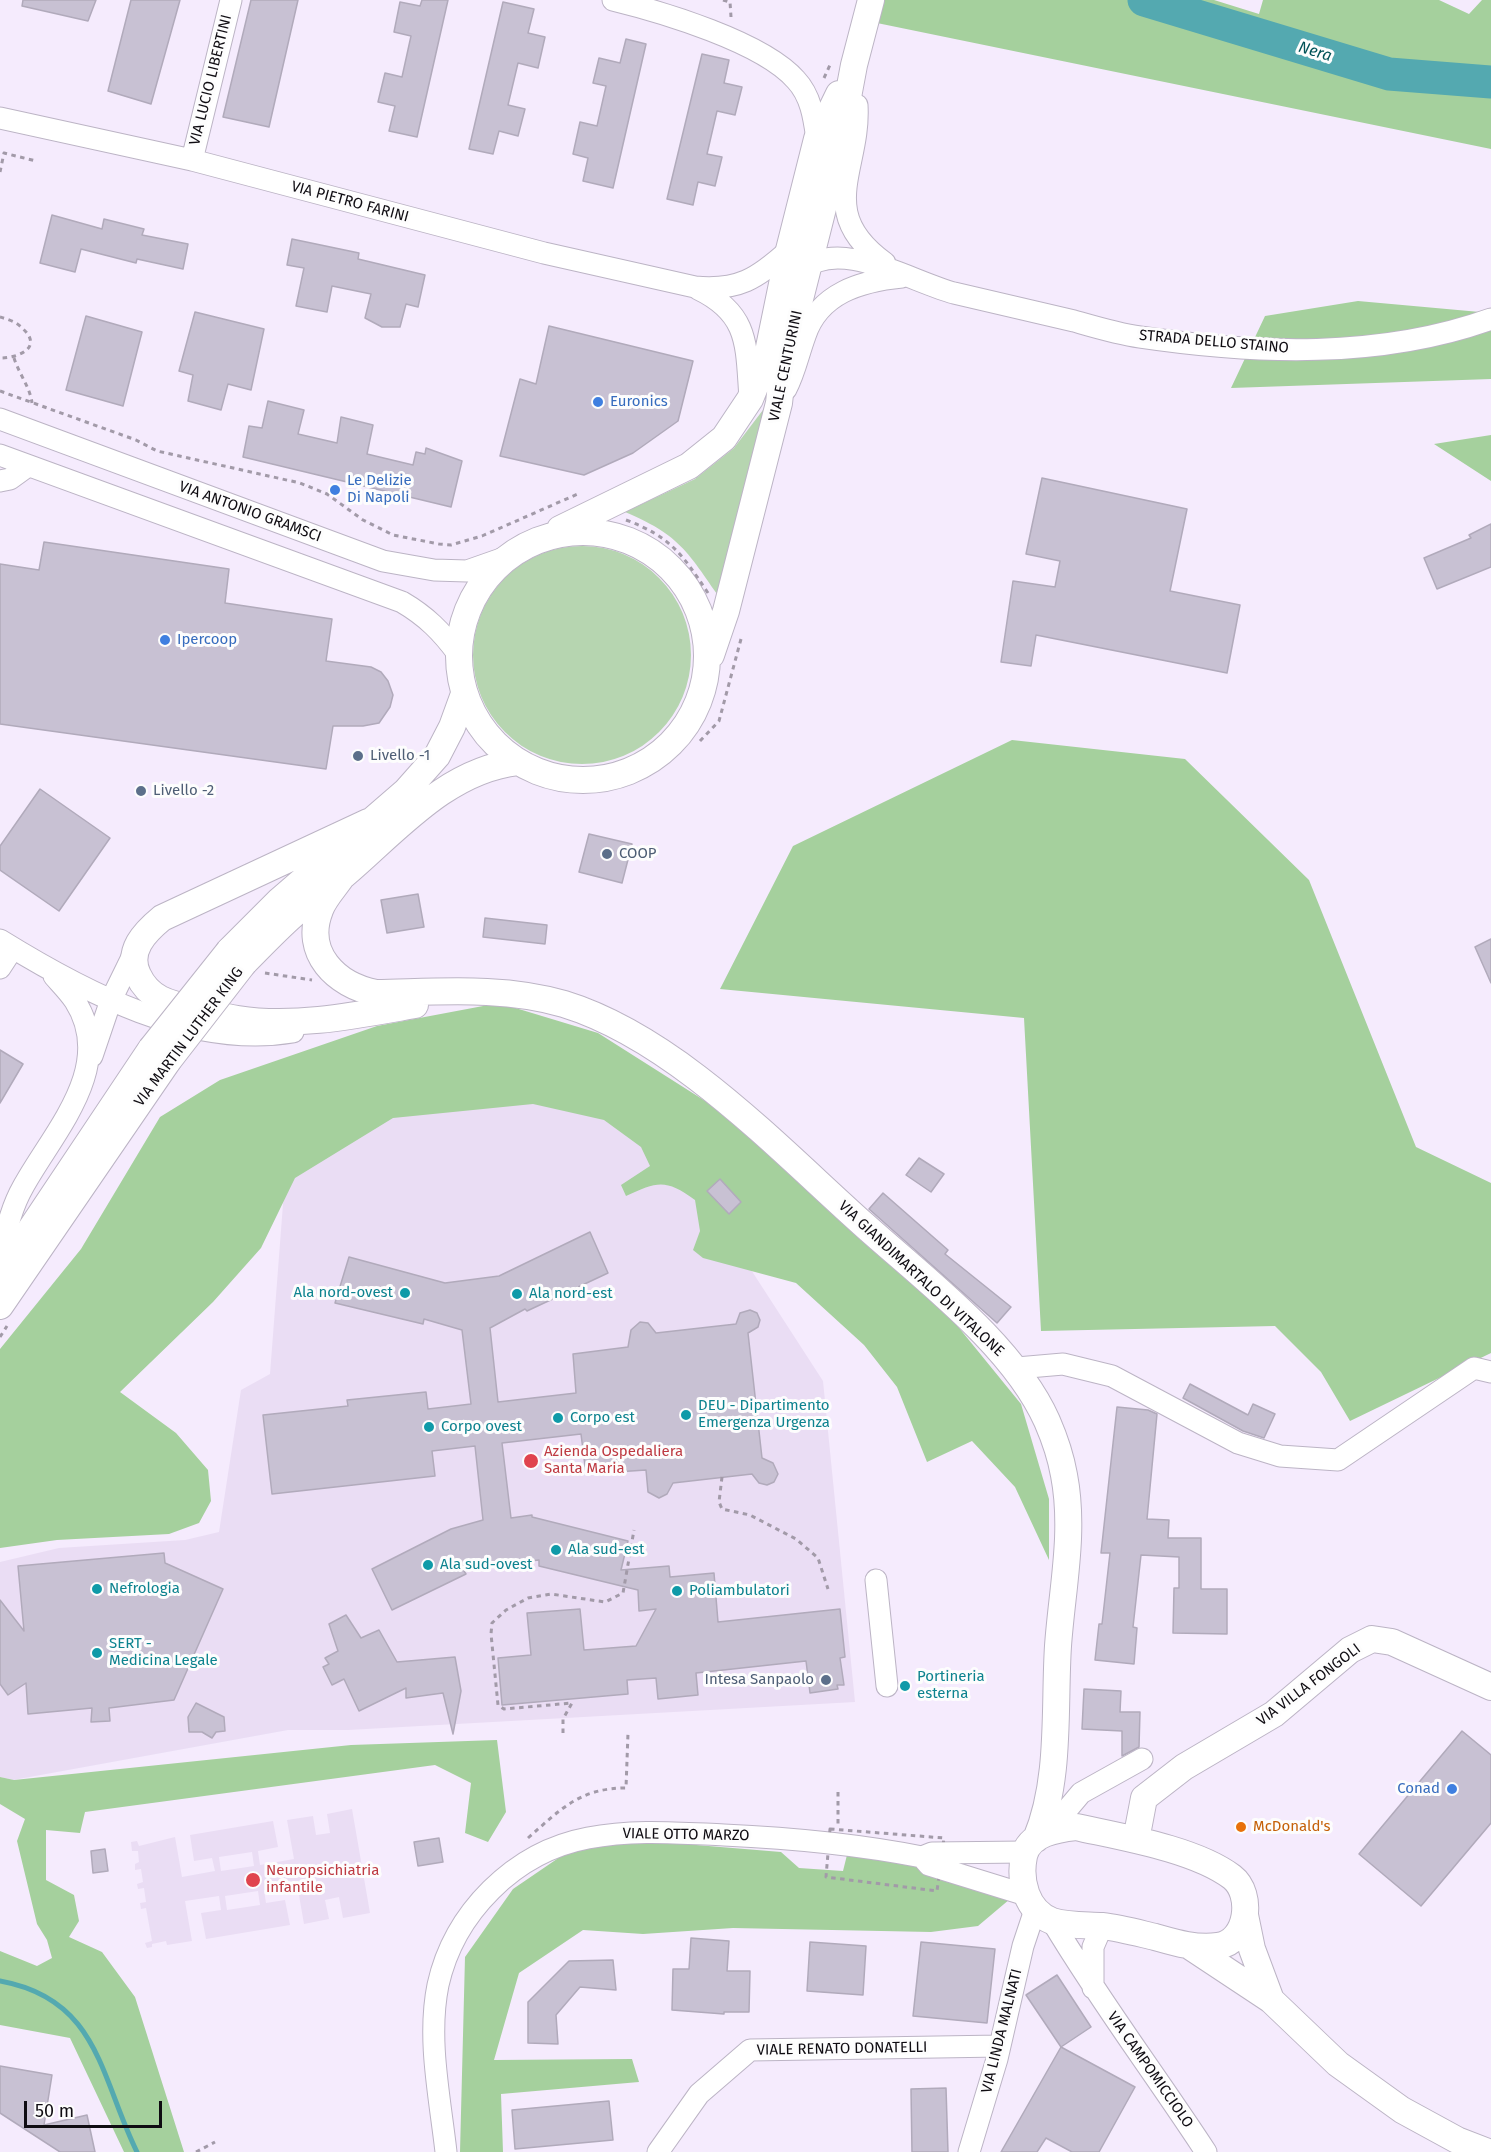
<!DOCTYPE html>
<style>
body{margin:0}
#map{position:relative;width:1491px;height:2152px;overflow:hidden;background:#f5ebfd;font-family:"Fira Sans",sans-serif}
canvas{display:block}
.scale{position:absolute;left:24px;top:2101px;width:138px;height:27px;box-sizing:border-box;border:3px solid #0f0c12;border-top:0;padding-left:8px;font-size:18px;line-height:21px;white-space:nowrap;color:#0f0c12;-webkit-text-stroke:4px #fdfdfd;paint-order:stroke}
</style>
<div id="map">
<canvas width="1491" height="2152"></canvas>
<div class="scale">50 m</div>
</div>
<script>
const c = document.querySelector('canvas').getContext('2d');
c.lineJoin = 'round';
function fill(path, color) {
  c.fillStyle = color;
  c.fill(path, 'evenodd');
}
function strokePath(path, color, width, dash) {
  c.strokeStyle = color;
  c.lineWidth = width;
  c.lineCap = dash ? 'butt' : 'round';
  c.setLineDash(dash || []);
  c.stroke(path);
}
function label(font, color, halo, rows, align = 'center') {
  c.font = font + ' "Fira Sans",sans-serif';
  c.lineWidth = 6;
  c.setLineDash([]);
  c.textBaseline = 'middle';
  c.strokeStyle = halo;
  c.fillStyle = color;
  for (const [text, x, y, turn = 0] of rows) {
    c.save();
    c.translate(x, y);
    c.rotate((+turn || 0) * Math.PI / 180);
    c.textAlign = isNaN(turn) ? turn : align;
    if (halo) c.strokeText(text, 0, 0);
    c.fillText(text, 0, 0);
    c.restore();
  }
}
fill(new Path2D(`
 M 571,1094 L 680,1160 L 823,1381 L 855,1702 L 348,1730 L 288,1730 L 13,1780 L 0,1777 L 0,1562 L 59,1548 L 185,1540 L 219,1532 L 241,1390 L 270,1374 L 285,1178 L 388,1113 Z
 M 352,1809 L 370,1913 L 343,1918 L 339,1897 L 325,1900 L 329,1919 L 304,1924 L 297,1884 L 264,1890 L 266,1903 L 285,1900 L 290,1925 L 206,1939 L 201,1913 L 221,1910 L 219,1896 L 185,1901 L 192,1941 L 167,1945 L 166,1941 L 152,1944 L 152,1947 L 147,1948 L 145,1943 L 152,1941 L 146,1908 L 141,1909 L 140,1903 L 146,1902 L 144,1888 L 138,1889 L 137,1884 L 143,1882 L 141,1869 L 135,1870 L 135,1864 L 139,1862 L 138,1851 L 132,1851 L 131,1842 L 137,1841 L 139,1846 L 175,1837 L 182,1877 L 215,1871 L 212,1858 L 194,1861 L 190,1835 L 273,1821 L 278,1847 L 258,1851 L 260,1865 L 294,1859 L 287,1820 L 313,1816 L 316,1835 L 330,1833 L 327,1814 ZM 252,1852 L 254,1866 L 221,1871 L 219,1857 ZM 258,1891 L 260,1905 L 227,1910 L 225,1896 Z`), '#eaddf4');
fill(new Path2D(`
 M 766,406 L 717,594 C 686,549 677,534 625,512 L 695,479 L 734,448 Z
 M473 655a109 109 0 1 1 218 0a109 109 0 1 1-218 0Z`), '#b6d5b0');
fill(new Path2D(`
 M 883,0 L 1214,0 L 1259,14 L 1263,0 L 1439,0 L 1469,14 L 1482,0 L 1491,0 L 1491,149 L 877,23 Z
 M 1358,301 L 1491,313 L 1491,379 L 1231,388 L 1265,316 Z
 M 1491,435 L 1491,481 L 1434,444 Z
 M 1012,740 L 1185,759 L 1309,880 L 1416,1147 L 1491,1183 L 1491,1353 L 1350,1421 L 1321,1372 L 1275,1326 L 1041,1331 L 1024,1018 L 720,989 L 793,846 Z
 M 499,1003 L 598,1033 L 773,1144 L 907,1264 L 1021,1404 L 1049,1499 L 1049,1560 L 1015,1487 L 972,1441 L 927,1462 L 897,1387 L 864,1345 L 796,1283 L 703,1258 L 693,1250 L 700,1231 L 695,1200 C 666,1179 658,1181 626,1196 L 621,1185 L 650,1166 L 641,1147 L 604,1120 L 533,1104 L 393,1118 L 295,1178 L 261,1248 L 213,1302 L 120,1392 L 176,1433 L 208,1470 L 211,1501 L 199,1523 L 169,1534 L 57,1540 L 0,1548 L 0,1349 L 81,1249 L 160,1117 L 220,1080 L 377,1026 Z
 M 497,1740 L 506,1812 L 488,1842 L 465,1833 L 471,1783 L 435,1765 L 85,1812 L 80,1833 L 46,1830 L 46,1880 L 74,1895 L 79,1921 L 69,1937 L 102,1952 L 135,1997 L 184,2152 L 124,2152 L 70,2038 L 0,2025 L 0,1951 L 37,1966 L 52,1958 L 47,1940 L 37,1924 L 17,1841 L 25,1819 L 0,1804 L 0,1777 L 14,1780 L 351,1745 Z
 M 660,1842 L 781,1852 L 799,1868 L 843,1871 L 847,1855 C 902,1856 959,1880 1010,1899 L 978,1926 L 931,1932 L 733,1928 L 643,1934 L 583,1930 L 519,1973 L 494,2060 L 632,2059 L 639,2082 L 501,2094 L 503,2152 L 460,2152 L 465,1957 L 513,1889 L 576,1846 Z`), '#a5d09d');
strokePath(new Path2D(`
 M 0,1981 C 99,1999 100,2077 137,2152`), '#54a9b0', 5);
strokePath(new Path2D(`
 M 1144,0 L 1389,74 L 1491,82`), '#54a9b0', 33);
const building = new Path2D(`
 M 23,0 L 96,0 L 88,21 L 22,6 Z
 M 131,0 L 180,0 L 151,104 L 108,91 Z
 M 251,0 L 298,0 L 269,127 L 223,117 Z
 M 422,0 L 448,0 L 417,137 L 389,131 L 395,106 L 378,102 L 385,73 L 402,77 L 411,36 L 394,32 L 400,2 L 420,6 Z
 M 503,2 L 534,9 L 528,33 L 545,37 L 538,68 L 518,63 L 508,105 L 525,109 L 518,136 L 499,131 L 493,154 L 469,149 Z
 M 626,39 L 646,44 L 613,188 L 583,181 L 588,158 L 573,154 L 580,122 L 597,126 L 606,86 L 593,83 L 599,58 L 620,63 Z
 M 702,54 L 729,60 L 724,83 L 742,87 L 735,115 L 717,111 L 707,154 L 722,157 L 715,186 L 698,182 L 693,205 L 667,199 Z
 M 52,215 L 102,229 L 104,219 L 144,229 L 142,235 L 188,244 L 183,269 L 137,259 L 136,263 L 81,249 L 75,272 L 40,263 Z
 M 292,239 L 359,253 L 358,259 L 425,275 L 418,307 L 406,304 L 400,327 L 382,327 L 365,318 L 371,294 L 332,286 L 327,312 L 296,306 L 304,268 L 287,265 Z
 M 195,312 L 264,329 L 251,390 L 228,384 L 221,410 L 188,401 L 193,375 L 179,371 Z
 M 86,316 L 142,332 L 123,406 L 66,390 Z
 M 549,326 L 693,361 L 678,421 L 633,453 L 584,475 L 500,456 L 520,379 L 536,384 Z
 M 268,401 L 304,410 L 298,434 L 337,443 L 341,417 L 373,425 L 367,454 L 413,465 L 416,452 L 425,454 L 426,448 L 462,461 L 451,507 L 243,457 L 249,426 L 262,428 Z
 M 1042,478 L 1187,509 L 1170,591 L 1240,605 L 1227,673 L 1036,635 L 1031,666 L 1001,662 L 1013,581 L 1055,587 L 1060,561 L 1026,554 Z
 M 1491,524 L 1491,567 L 1437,589 L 1424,558 L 1471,538 L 1469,535 Z
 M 44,542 L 229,569 L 225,603 L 332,619 L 326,661 L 371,667 L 381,672 L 388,681 L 393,695 L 390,707 L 379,723 L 363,726 L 333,726 L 326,769 L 0,724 L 0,564 L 39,570 Z
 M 40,789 L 110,838 L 59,911 L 0,870 L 0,846 Z
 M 589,834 L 632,844 L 622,883 L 579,872 Z
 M 418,894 L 424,927 L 387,933 L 381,900 Z
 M 485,918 L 547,925 L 545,944 L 483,937 Z
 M 1491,939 L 1491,983 L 1475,947 Z
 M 0,1050 L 23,1064 L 0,1103 Z
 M 919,1158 L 944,1174 L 931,1192 L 906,1175 Z
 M 720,1179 L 741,1202 L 729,1214 L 707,1191 Z
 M 883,1193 L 948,1250 L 945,1254 L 1011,1307 L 997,1323 L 869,1209 Z
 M 590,1232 L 608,1273 L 527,1311 L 525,1309 L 490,1328 L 498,1402 L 576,1393 L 573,1354 L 628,1347 L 631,1330 L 640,1322 L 648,1323 L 656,1333 L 736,1324 L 740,1313 L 750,1310 L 757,1313 L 760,1320 L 758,1327 L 748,1333 L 762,1458 L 773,1463 L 778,1474 L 774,1482 L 767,1485 L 759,1483 L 752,1474 L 673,1483 L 667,1494 L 659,1498 L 648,1492 L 646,1470 L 586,1474 L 581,1434 L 502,1443 L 511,1518 L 532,1515 L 532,1517 L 628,1541 L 621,1570 L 669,1566 L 670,1577 L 714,1573 L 718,1622 L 840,1609 L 845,1657 L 840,1658 L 844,1685 L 837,1685 L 838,1689 L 810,1693 L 806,1661 L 696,1673 L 698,1695 L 658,1699 L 656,1678 L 627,1680 L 628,1694 L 502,1705 L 498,1658 L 531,1655 L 527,1613 L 580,1609 L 584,1650 L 636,1646 L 656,1609 L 639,1611 L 638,1590 L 539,1566 L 539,1560 L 462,1568 L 466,1574 L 392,1610 L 372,1569 L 451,1529 L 483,1520 L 475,1446 L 432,1451 L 435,1476 L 272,1494 L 263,1415 L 348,1406 L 347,1400 L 426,1392 L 428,1409 L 471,1404 L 462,1330 L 424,1319 L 423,1324 L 335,1303 L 349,1257 L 445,1283 L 499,1276 Z
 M 1190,1384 L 1248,1415 L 1253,1404 L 1275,1414 L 1264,1438 L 1243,1431 L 1183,1398 Z
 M 1117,1407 L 1148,1410 L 1157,1414 L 1147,1519 L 1169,1520 L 1168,1538 L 1201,1538 L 1201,1589 L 1227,1589 L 1227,1634 L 1173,1633 L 1174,1588 L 1179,1588 L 1179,1557 L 1141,1555 L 1133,1627 L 1137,1628 L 1134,1664 L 1095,1660 L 1099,1624 L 1102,1624 L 1110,1553 L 1101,1553 Z
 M 164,1553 L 165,1563 L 223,1589 L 174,1700 L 109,1708 L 110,1721 L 91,1722 L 92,1708 L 28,1714 L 26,1683 L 8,1695 L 0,1684 L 0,1600 L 24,1631 L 18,1566 Z
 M 346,1615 L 361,1638 L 379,1630 L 397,1662 L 455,1657 L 461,1691 L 453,1734 L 443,1693 L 406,1698 L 406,1688 L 359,1711 L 344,1679 L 332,1685 L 323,1667 L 329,1664 L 325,1658 L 338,1651 L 329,1624 Z
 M 1084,1689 L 1121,1691 L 1120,1712 L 1140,1712 L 1139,1747 L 1122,1756 L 1122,1731 L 1082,1729 Z
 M 196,1703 L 224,1717 L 225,1731 L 216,1732 L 212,1738 L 202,1732 L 189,1732 L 188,1717 Z
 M 1462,1731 L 1491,1755 L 1491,1823 L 1421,1906 L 1359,1854 Z
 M 439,1838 L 443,1862 L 418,1866 L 414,1842 Z
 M 105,1849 L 108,1871 L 93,1873 L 91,1851 Z
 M 691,1938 L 729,1941 L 727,1971 L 750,1971 L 749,2012 L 724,2012 L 724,2014 L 672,2010 L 673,1969 L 689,1969 Z
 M 810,1942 L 866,1946 L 863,1995 L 807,1991 Z
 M 921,1942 L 995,1949 L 987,2023 L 913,2016 Z
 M 613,1960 L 616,1990 L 580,1987 L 556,2015 L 558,2044 L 528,2043 L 528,2002 L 569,1961 Z
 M 1057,1975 L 1091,2027 L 1061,2047 L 1026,1995 Z
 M 1061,2047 L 1135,2087 L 1099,2152 L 1072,2152 L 1046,2138 L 1037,2152 L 1001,2152 Z
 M 0,2066 L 52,2075 L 44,2125 L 87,2115 L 95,2152 L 60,2152 L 0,2113 Z
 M 946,2088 L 948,2152 L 912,2152 L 911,2089 Z
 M 609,2101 L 613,2140 L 515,2149 L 512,2110 Z`);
fill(building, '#c8c1d3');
strokePath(building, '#b1aabb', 1.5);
const minor = new Path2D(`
 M 613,0 C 662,12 763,42 796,80 C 811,96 814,118 817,139
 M 857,105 C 861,169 814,212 885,263
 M 0,118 L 192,160 L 544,253 L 695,287 C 738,291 757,279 789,250
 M 192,160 L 231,0
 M 801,272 C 836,235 912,282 954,293 C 994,302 1034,312 1074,321 C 1095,327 1118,334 1140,337 C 1255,354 1380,359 1491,319
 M 698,289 C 750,314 746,346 750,398
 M 786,389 C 795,372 798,355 805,336 C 819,293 861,281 902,277
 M 0,419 L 383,561 L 434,570 L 467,571 L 504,558
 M 0,455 L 402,602 C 426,616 442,632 458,654
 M 0,481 L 10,479 L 28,466
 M 0,940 C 84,992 191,1049 293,1032
 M 0,968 L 13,948
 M 92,1056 L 111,1000 L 135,951
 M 0,1256 C 6,1232 11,1208 23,1187 C 53,1132 117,1067 75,1001 C 69,992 61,984 54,976
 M 1017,1368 L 1063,1364 L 1112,1376 L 1238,1443 L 1280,1456 L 1338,1460 L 1474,1368 L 1491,1372
 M 876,1580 L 887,1686
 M 1065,1812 L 1081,1793 L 1142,1759
 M 922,1857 L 929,1865 L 1026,1895
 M 1052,1921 C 1099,2000 1155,2074 1206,2152
 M 1093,1988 L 1093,1947 L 1102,1926
 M 446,2152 C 440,2098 427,2039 438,1985 C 454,1913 514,1852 588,1838 C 633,1829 678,1833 724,1835 C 790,1838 856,1844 922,1857 L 932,1853 L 1025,1852
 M 658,2152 L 699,2094 L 750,2050 L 1000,2046
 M 969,2152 L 997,2059 L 1023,1946 L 1035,1910`);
const major = new Path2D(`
 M 560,529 L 689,466 L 724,438 L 750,399 L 767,357 L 789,250 L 817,139 L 839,94
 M459 656a124 124 0 1 1 248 0a124 124 0 1 1-248 0Z
 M 711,655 L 726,611 L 779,403 L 783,366 L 839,145 L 854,65 L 871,0
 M 368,822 L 162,918 C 145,932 126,951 138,975 C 150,1001 172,1004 198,1010 C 211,1013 224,1017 238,1019 C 295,1028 358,1015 415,1005
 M 343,875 C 336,886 324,898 320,910 C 303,953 336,985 376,993 C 438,992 504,986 564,1004 C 675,1038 778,1148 863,1224 C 924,1279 1013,1345 1047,1421 C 1054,1437 1061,1458 1064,1475 C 1075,1532 1062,1589 1058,1646 C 1054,1708 1061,1780 1036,1839
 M 229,951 L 280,900 L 406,791 L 437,756 L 452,727 L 464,694
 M 244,963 C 260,947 276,930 293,915 C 309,901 327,889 344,875 C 396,831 446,770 518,762
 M 0,1275 L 151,1049
 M 0,1306 L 168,1061
 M 1076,1827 C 1121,1837 1195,1849 1232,1877 C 1254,1894 1248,1942 1218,1946 C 1196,1949 1176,1943 1155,1937 C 1138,1933 1120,1928 1102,1926 C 1086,1925 1068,1926 1052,1921 C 1026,1911 1019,1880 1024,1856 C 1029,1833 1058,1829 1076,1827 Z
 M 1136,1840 L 1144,1798 L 1184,1767 L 1274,1714 L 1350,1650 L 1372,1639 L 1392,1642 L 1491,1687
 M 1245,1915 L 1252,1949 L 1271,2000
 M 1191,1947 L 1271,2000 L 1338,2064 L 1402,2110 L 1457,2140 L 1488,2152`);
strokePath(minor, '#bcb4c5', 23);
strokePath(major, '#bcb4c5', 28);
strokePath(new Path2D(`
 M 723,0 L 730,2 L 731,17
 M 824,78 L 830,65
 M 0,172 L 4,153 L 36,161
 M 0,317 C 7,319 17,322 22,328 C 44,347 19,358 0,358
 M 14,358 C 19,374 30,387 32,403
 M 0,391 L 136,440 L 157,451 L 300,483 L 327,494 L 363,520 L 393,535 L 439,544 L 451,545 L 482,536 L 580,493
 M 626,520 C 671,537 682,554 708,593
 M 700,741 L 719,721 L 741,639
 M 265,973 L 312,980
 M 0,1337 L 7,1326
 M 500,1425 L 526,1422
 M 722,1477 L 719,1502 L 722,1509 L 750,1515 L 796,1539 L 818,1558 L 828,1589
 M 563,1733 L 563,1719 L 572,1703 L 504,1709 L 498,1705 L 491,1634 L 492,1623 L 506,1610 L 528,1598 L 551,1594 L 605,1602 L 623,1593 L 634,1530
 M 838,1792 L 838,1824
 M 830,1829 L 944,1838 L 937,1891 L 826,1877 Z
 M 528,1838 C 561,1809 580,1788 626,1788 L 628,1733
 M 196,2152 L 215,2142`), '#a29aa8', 3, [4.5, 4.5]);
strokePath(minor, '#fff', 21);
strokePath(major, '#fff', 26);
const majorBridge = new Path2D(`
 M 151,1049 L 229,951
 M 168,1061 L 244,963`);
strokePath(majorBridge, '#bcb4c5', 28, []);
strokePath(majorBridge, '#fff', 26);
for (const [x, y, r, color] of [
 [598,402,6,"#3f7fe0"],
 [335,490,6,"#3f7fe0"],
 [165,640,6,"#3f7fe0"],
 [358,756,6,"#5c6f8a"],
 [141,791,6,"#5c6f8a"],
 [607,854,6,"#5c6f8a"],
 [405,1293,6,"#0f9aa8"],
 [517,1294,6,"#0f9aa8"],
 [686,1415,6,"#0f9aa8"],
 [558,1418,6,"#0f9aa8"],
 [429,1427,6,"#0f9aa8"],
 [531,1461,8,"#e0444e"],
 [556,1550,6,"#0f9aa8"],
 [428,1565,6,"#0f9aa8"],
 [97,1589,6,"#0f9aa8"],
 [677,1591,6,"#0f9aa8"],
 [97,1653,6,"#0f9aa8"],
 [826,1680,6,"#5c6f8a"],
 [905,1686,6,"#0f9aa8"],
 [1452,1789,6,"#3f7fe0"],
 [1241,1827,6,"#e8710a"],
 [253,1880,8,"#e0444e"]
]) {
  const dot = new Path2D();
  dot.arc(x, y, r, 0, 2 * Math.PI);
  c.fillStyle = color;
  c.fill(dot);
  strokePath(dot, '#fdfdfd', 2);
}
label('15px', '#0f0c12', '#fdfdfd', [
 ["VIA LUCIO LIBERTINI",211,80,-76],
 ["VIA PIETRO FARINI",350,202,15],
 ["STRADA DELLO STAINO",1214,342,5],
 ["VIALE CENTURINI",786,366,-78],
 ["VIA ANTONIO GRAMSCI",250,512,20],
 ["VIA MARTIN LUTHER KING",189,1037,-53],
 ["VIA GIANDIMARTALO DI VITALONE",921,1279,43],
 ["VIA VILLA FONGOLI",1309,1685,-37],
 ["VIALE OTTO MARZO",686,1835,1],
 ["VIA LINDA MALNATI",1002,2031,-76],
 ["VIALE RENATO DONATELLI",842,2049,-1],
 ["VIA CAMPOMICCIOLO",1150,2070,55]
]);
label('15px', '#366cbe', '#fdfdfd', [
 ["Euronics",610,402],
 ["Le Delizie",347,481],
 ["Di Napoli",347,498],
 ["Ipercoop",177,640],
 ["Conad",1440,1789,"right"]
], 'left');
label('15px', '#4e5e75', '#fdfdfd', [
 ["Livello -1",370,756],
 ["Livello -2",153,791],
 ["COOP",619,854],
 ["Intesa Sanpaolo",814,1680,"right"]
], 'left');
label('15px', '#0d838f', '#fdfdfd', [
 ["Ala nord-ovest",393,1293,"right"],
 ["Ala nord-est",529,1294],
 ["DEU - Dipartimento",698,1406],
 ["Emergenza Urgenza",698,1423],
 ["Corpo est",570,1418],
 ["Corpo ovest",441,1427],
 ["Ala sud-est",568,1550],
 ["Ala sud-ovest",440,1565],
 ["Nefrologia",109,1589],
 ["Poliambulatori",689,1591],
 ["SERT -",109,1644],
 ["Medicina Legale",109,1661],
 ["Portineria",917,1677],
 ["esterna",917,1694]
], 'left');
label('15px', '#be3a42', '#fdfdfd', [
 ["Azienda Ospedaliera",544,1452],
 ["Santa Maria",544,1469],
 ["Neuropsichiatria",266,1871],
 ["infantile",266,1888]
], 'left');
label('15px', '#c56008', '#fdfdfd', [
 ["McDonald's",1253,1827]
], 'left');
label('italic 16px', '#015257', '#fdfdfd', [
 ["Nera",1315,52,17]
]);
</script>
